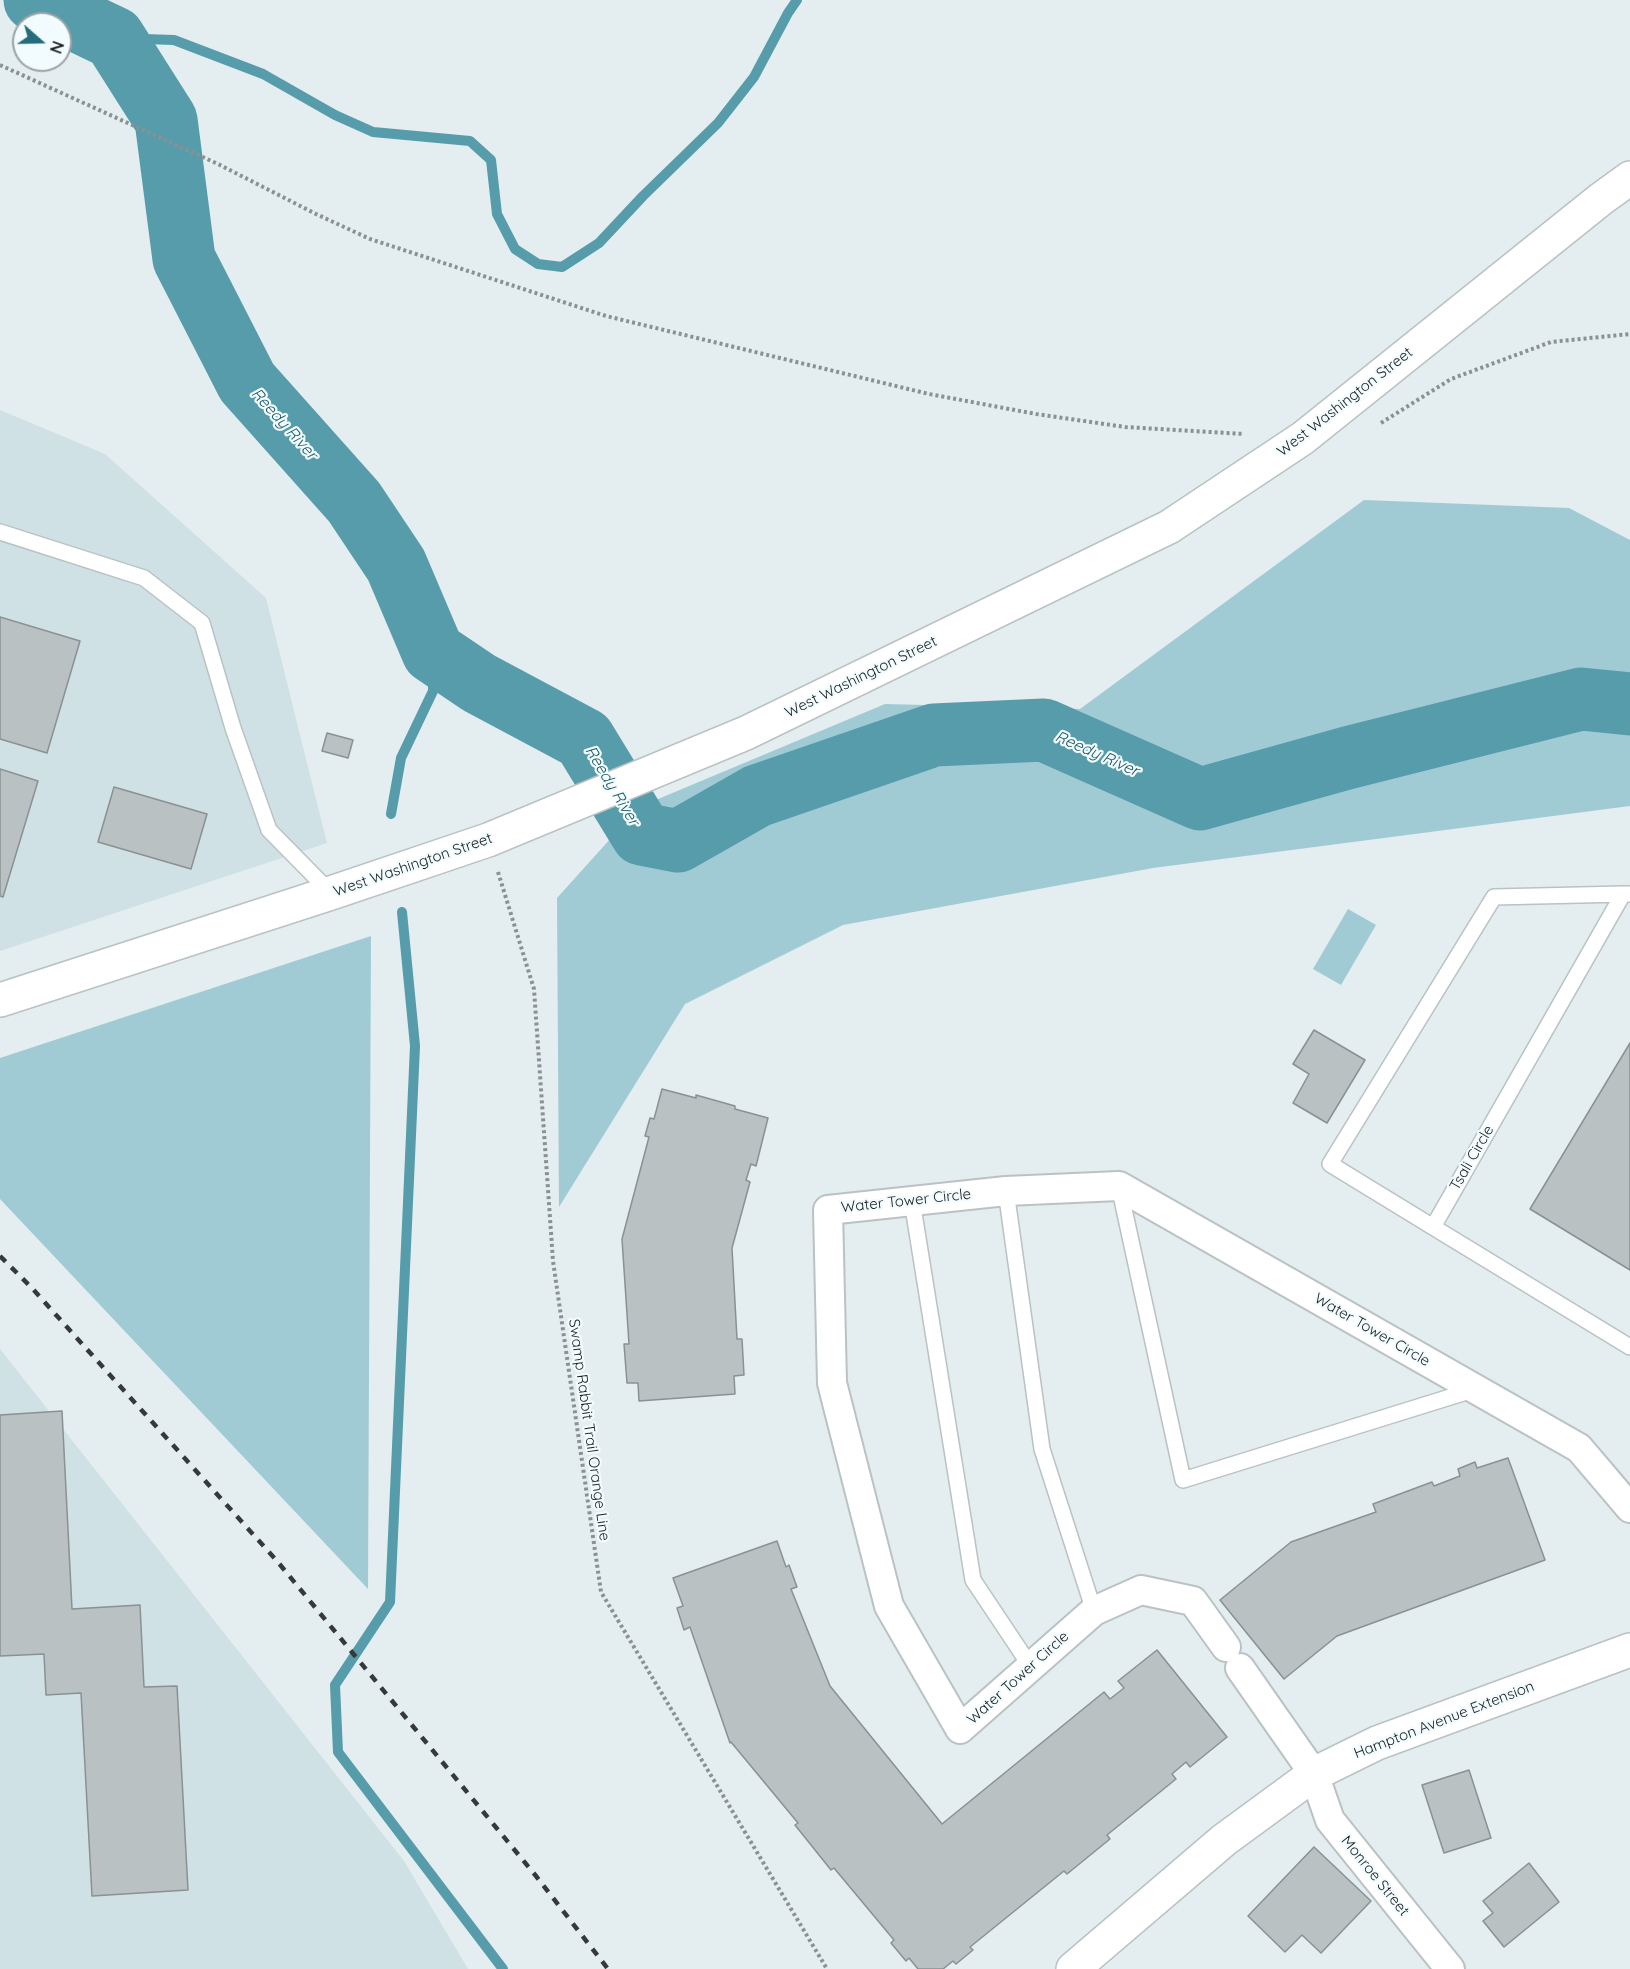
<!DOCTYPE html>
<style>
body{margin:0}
#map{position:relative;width:1630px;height:1969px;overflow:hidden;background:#e4edef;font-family:Quicksand,sans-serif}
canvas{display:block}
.north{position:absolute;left:12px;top:12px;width:60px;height:60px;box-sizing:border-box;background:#f2fbfd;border:2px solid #9ca3a4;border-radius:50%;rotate:110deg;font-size:16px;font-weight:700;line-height:24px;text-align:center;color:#1b1e1e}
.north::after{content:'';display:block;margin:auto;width:21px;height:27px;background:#256d7a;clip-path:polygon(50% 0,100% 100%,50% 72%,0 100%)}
</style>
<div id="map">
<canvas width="1630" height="1969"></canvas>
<div class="north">N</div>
</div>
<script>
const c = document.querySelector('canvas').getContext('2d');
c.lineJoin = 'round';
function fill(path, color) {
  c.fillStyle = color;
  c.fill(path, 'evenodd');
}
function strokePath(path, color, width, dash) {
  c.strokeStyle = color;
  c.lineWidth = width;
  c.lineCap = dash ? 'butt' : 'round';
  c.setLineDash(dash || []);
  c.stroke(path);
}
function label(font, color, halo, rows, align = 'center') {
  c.font = font + ' Quicksand,sans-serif';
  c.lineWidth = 4.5;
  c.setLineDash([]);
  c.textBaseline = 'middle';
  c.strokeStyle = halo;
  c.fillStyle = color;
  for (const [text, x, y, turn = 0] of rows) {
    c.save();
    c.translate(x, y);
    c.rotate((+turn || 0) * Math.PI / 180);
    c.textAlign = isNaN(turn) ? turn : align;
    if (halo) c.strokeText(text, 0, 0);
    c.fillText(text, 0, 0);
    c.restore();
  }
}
fill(new Path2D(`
 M 0,410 L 105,454 L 266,598 L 327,843 L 0,951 Z
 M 0,1349 L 404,1861 L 468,1969 L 0,1969 Z`), '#cfe1e5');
fill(new Path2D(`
 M 1364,500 L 1569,508 L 1630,540 L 1630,806 L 1153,868 L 843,925 L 685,1004 L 559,1207 L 557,898 L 639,807 L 885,704 L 1080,709 Z
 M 1348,909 L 1376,925 L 1341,985 L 1313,969 Z
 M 371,936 L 368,1589 L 0,1199 L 0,1058 Z`), '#a1cbd4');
strokePath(new Path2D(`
 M 114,38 L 174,40 L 263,74 L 335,115 L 373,132 L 470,141 L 491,160 L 497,214 L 515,249 L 538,264 L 562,267 L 599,243 L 643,196 L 718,123 L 754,77 L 788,13 L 797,0
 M 391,814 L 401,758 L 433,691 L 433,652
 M 402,912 L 415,1046 L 390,1602 L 335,1685 L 338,1752 L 503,1969`), '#569caa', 10);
strokePath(new Path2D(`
 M 35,0 L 114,38 L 166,120 L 184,259 L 247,382 L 354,502 L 396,565 L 433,652 L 479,683 L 584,739 L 642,834 L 678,841 L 757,796 L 934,735 L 1044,730 L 1200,799 L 1347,758 L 1581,699 L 1630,704`), '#569caa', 63);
const building = new Path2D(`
 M 0,617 L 80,641 L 47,753 L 0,739 Z
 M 327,733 L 353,740 L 348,758 L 322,751 Z
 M 0,769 L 38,781 L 3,897 L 0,896 Z
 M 114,787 L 207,814 L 191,869 L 98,842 Z
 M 1314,1030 L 1365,1060 L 1327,1123 L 1293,1103 L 1309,1074 L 1293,1064 Z
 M 1630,1043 L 1630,1270 L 1530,1209 Z
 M 662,1089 L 696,1098 L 696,1095 L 735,1106 L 735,1109 L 768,1118 L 756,1166 L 751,1164 L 746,1180 L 750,1182 L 732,1248 L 737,1339 L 742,1339 L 744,1375 L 734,1376 L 735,1394 L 639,1401 L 638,1383 L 627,1383 L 624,1344 L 629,1344 L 622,1239 L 649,1137 L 645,1136 L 650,1118 L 654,1119 Z
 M 62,1411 L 72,1609 L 140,1605 L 144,1687 L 177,1686 L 188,1890 L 92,1896 L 81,1693 L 46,1695 L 44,1654 L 0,1656 L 0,1415 Z
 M 1508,1458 L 1545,1560 L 1337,1636 L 1284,1679 L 1220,1600 L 1291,1542 L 1376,1512 L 1373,1504 L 1432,1482 L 1434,1486 L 1460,1476 L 1458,1469 L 1475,1462 L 1477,1468 Z
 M 777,1541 L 786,1567 L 789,1565 L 797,1587 L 791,1589 L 830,1686 L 942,1824 L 1104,1692 L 1110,1699 L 1124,1688 L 1118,1681 L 1157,1650 L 1227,1737 L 1190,1767 L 1186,1762 L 1172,1774 L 1176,1779 L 1107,1835 L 1110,1839 L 1067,1874 L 1064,1871 L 970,1947 L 973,1950 L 956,1964 L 953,1961 L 943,1969 L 918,1969 L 909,1958 L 906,1961 L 891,1943 L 894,1940 L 834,1868 L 831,1870 L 795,1825 L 798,1823 L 731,1742 L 730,1743 L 690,1627 L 684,1630 L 677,1608 L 683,1606 L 673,1578 Z
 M 1469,1770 L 1491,1838 L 1444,1853 L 1422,1785 Z
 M 1314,1847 L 1371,1901 L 1321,1953 L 1302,1935 L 1285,1952 L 1248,1916 Z
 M 1529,1863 L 1559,1902 L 1504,1947 L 1483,1921 L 1493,1913 L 1483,1901 Z`);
fill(building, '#b9c1c3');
strokePath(building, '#899193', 1.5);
const service = new Path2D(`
 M 0,532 L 144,578 L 202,623 L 233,728 L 269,830 L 331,893
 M 1630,894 L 1623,894 L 1433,1227 L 1630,1347
 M 1119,1186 L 1183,1480 L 1476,1389
 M 1006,1191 L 1042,1449 L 1094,1611
 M 912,1201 L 973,1580 L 1031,1667
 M 1433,1227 L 1330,1164 L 1494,897 L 1623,894`);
const minor = new Path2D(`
 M 1226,1647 L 1193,1601 L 1141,1590 L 1094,1611 L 960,1729 L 889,1606 L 832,1383 L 828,1210 L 1006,1191 L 1119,1186 L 1579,1448 L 1630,1508
 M 1240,1668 L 1314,1774 L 1330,1820 L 1450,1969`);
const tertiary = new Path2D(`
 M 0,1000 L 331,893 L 488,840 L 746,733 L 1169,527 L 1303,438 L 1601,199 L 1630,178
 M 1073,1969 L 1224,1840 L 1314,1774 L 1377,1743 L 1630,1650`);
strokePath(service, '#bac2c4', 18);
strokePath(minor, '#bac2c4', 32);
strokePath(tertiary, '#bac2c4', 36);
strokePath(new Path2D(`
 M 0,65 L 218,164 L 316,214 L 370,239 L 606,316 L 929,394 L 1036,414 L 1125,427 L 1244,434
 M 1381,423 L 1451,379 L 1551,342 L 1630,334
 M 498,872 L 534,989 L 553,1261 L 601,1592 L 827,1969`), '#8a9192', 4, [3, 3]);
strokePath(service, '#fff', 15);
strokePath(minor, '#fff', 28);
strokePath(tertiary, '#fff', 33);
strokePath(new Path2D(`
 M 0,1256 L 31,1287 L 277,1561 L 536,1876 L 608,1969`), '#353939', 4.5, [8, 8]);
label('15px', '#1b1e1e', '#f2fbfd', [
 ["West Washington Street",1345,402,-38],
 ["West Washington Street",861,677,-26],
 ["West Washington Street",413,865,-19],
 ["Tsali Circle",1472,1158,-60],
 ["Water Tower Circle",906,1201,-6],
 ["Water Tower Circle",1372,1330,30],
 ["Swamp Rabbit Trail Orange Line",589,1430,82],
 ["Water Tower Circle",1018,1678,-42],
 ["Hampton Avenue Extension",1444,1720,-21],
 ["Monroe Street",1375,1876,51]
]);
label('italic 16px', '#1d5863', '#f2fbfd', [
 ["Reedy River",284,424,48],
 ["Reedy River",1097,754,24],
 ["Reedy River",612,786,59]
]);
</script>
